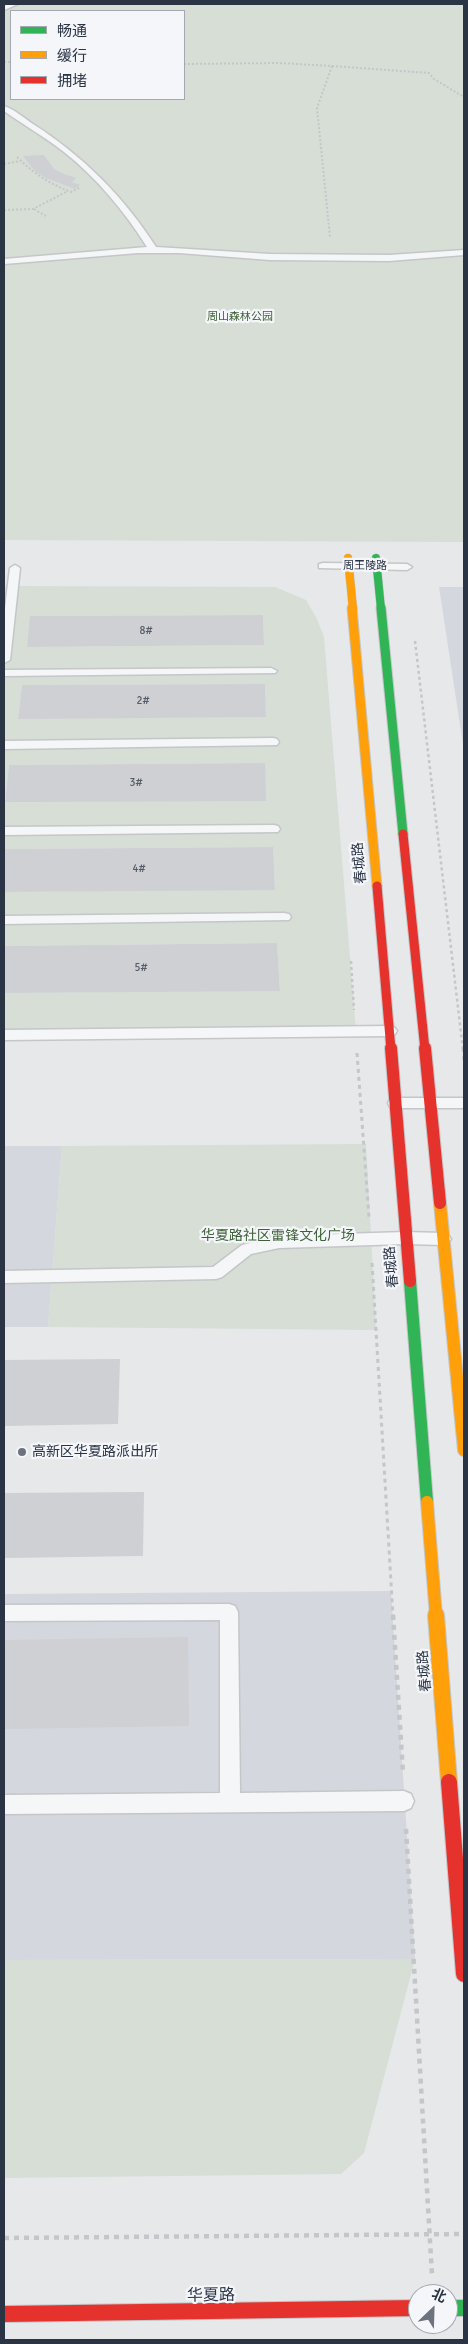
<!DOCTYPE html>
<meta charset="utf-8">
<style>
body{margin:0}
#map{position:relative;width:468px;height:2344px;overflow:hidden;background:#e6e8ea;font-family:Signika,"Noto Sans SC",sans-serif}
canvas{display:block}
.frame{position:absolute;inset:0;border:5px solid #2b3445;pointer-events:none}
.legend{position:absolute;left:10px;top:10px;width:175px;height:90px;box-sizing:border-box;background:#f4f6f9;border:1px solid #a4a8b1;margin:0;padding:6px 9px;list-style:none;font-size:15px;color:#2b3445}
.legend li{display:flex;align-items:center;gap:10px;height:25px}
.legend b{width:25px;border:1px solid #a4a8b1}
.north{position:absolute;left:408px;top:2284px;width:50px;height:50px;box-sizing:border-box;background:#f4f6f9;border:1px solid #a4a8b1;border-radius:50%;rotate:24deg;font-size:14px;font-weight:700;line-height:20px;text-align:center;color:#2b3445}
.north::after{content:'';display:block;margin:auto;width:18px;height:22px;background:#6c737f;clip-path:polygon(50% 0,100% 100%,50% 72%,0 100%)}
</style>
<div id="map">
<canvas width="468" height="2344"></canvas>
<div class="frame"></div>
<ul class="legend">
<li><b style="height:6px;background:#30b455"></b>畅通</li>
<li><b style="height:6px;background:#ff9f0a"></b>缓行</li>
<li><b style="height:6px;background:#e5322d"></b>拥堵</li>
</ul>
<div class="north">北</div>
</div>
<script>
const c = document.querySelector('canvas').getContext('2d');
c.lineJoin = 'round';
function fill(path, color) {
  c.fillStyle = color;
  c.fill(path, 'evenodd');
}
function strokePath(path, color, width, dash) {
  c.strokeStyle = color;
  c.lineWidth = width;
  c.lineCap = dash ? 'butt' : 'round';
  c.setLineDash(dash || []);
  c.stroke(path);
}
function label(font, color, halo, rows, align = 'center') {
  c.font = font + ' Signika,"Noto Sans SC",sans-serif';
  c.lineWidth = 4.5;
  c.setLineDash([]);
  c.textBaseline = 'middle';
  c.strokeStyle = halo;
  c.fillStyle = color;
  for (const [text, x, y, turn = 0] of rows) {
    c.save();
    c.translate(x, y);
    c.rotate((+turn || 0) * Math.PI / 180);
    c.textAlign = isNaN(turn) ? turn : align;
    if (halo) c.strokeText(text, 0, 0);
    c.fillText(text, 0, 0);
    c.restore();
  }
}
fill(new Path2D(`
 M 439,587 L 464,587 L 464,751 Z
 M 4,1146 L 62,1146 L 48,1327 L 4,1327 Z
 M 391,1591 L 415,1959 L 4,1960 L 4,1594 Z`), '#d4d7dd');
fill(new Path2D(`
 M 4,4 L 464,4 L 464,542 L 4,540 ZM 11,11 L 184,11 L 184,99 L 11,99 Z
 M 4,586 L 275,587 L 306,600 L 317,619 L 324,637 L 356,1032 L 4,1035 L 4,993 L 280,990 L 277,943 L 4,946 L 4,892 L 275,889 L 273,847 L 4,849 ZM 263,615 L 264,645 L 27,647 L 31,616 ZM 265,684 L 266,717 L 18,718 L 22,685 ZM 264,763 L 5,802 L 5,801 L 9,765 Z
 M 366,1144 L 376,1330 L 48,1327 L 62,1146 Z
 M 415,1959 L 364,2153 L 341,2174 L 4,2178 L 4,1960 Z`), '#d6ded6');
fill(new Path2D(`
 M 44,155 L 54,169 L 64,174 L 76,178 L 72,182 L 80,185 L 75,189 L 46,178 L 35,171 L 23,156 Z
 M 263,615 L 264,645 L 27,647 L 30,616 Z
 M 265,684 L 266,717 L 18,719 L 22,685 Z
 M 265,763 L 266,801 L 5,802 L 9,765 Z
 M 273,847 L 275,890 L 4,892 L 4,849 Z
 M 277,943 L 280,991 L 4,993 L 4,946 Z
 M 120,1359 L 118,1424 L 4,1426 L 4,1360 Z
 M 144,1492 L 143,1556 L 4,1558 L 4,1493 Z
 M 188,1637 L 189,1726 L 4,1729 L 4,1640 Z`), '#ced0d3');
const lane = new Path2D(`
 M 9,4 L 18,4 L 4,10 L 4,6 Z
 M 4,106 C 14,109 24,118 33,124 C 83,156 124,197 156,247 L 270,254 L 389,255 L 464,250 L 464,255 L 389,261 L 270,260 L 179,253 L 138,253 L 4,264 L 4,259 L 147,247 C 125,212 97,178 64,152 C 45,137 24,125 4,111 Z
 M 323,563 L 407,564 L 412,567 L 407,570 L 319,568 L 319,564 Z
 M 15,565 L 20,568 L 10,660 L 4,663 L 4,616 L 10,568 Z
 M 271,668 L 277,671 L 275,673 L 4,676 L 4,670 Z
 M 273,738 L 277,739 L 279,742 L 277,745 L 4,749 L 4,741 Z
 M 274,825 L 278,826 L 280,829 L 278,832 L 4,835 L 4,827 Z
 M 284,913 L 289,914 L 291,917 L 289,920 L 4,924 L 4,916 Z
 M 390,1026 L 395,1028 L 397,1031 L 395,1034 L 390,1036 L 4,1040 L 4,1030 Z
 M 395,1098 L 464,1098 L 464,1108 L 395,1108 L 390,1107 L 388,1103 L 390,1099 Z
 M 405,1232 L 443,1233 L 448,1235 L 451,1239 L 448,1243 L 443,1245 L 405,1244 L 279,1248 L 251,1254 L 222,1277 L 216,1279 L 4,1283 L 4,1271 L 213,1267 L 242,1245 L 279,1236 Z
 M 229,1604 L 235,1606 L 238,1612 L 240,1793 L 404,1791 L 411,1794 L 414,1801 L 411,1808 L 404,1811 L 4,1814 L 4,1795 L 220,1793 L 220,1620 L 4,1621 L 4,1605 Z`);
const fastFar3 = new Path2D(`
 M 376,558 L 381,609`);
const fastFar2 = new Path2D(`
 M 381,608 L 403,834`);
const fastFar1 = new Path2D(`
 M 410,1281 L 427,1502`);
const fast = new Path2D(`
 M 448,2308 L 464,2308`);
const slowFar3 = new Path2D(`
 M 348,558 L 353,609`);
const slowFar2 = new Path2D(`
 M 352,608 L 377,886`);
const slowFar1 = new Path2D(`
 M 440,1203 L 464,1450
 M 427,1502 L 436,1616`);
const slow = new Path2D(`
 M 436,1615 L 449,1782`);
const jamFar2 = new Path2D(`
 M 403,834 L 425,1050
 M 377,886 L 391,1050`);
const jamFar1 = new Path2D(`
 M 391,1048 L 410,1281
 M 425,1048 L 440,1203`);
const jam = new Path2D(`
 M 449,1782 L 464,1974
 M 4,2314 L 418,2308`);
strokePath(lane, '#c4c6c8', 3);
strokePath(fastFar3, '#c4c6c8', 9);
strokePath(fastFar2, '#c4c6c8', 11);
strokePath(fastFar1, '#c4c6c8', 14);
strokePath(fast, '#c4c6c8', 18);
strokePath(slowFar3, '#c4c6c8', 9);
strokePath(slowFar2, '#c4c6c8', 11);
strokePath(slowFar1, '#c4c6c8', 14);
strokePath(slow, '#c4c6c8', 18);
strokePath(jamFar2, '#c4c6c8', 11);
strokePath(jamFar1, '#c4c6c8', 14);
strokePath(jam, '#c4c6c8', 18);
strokePath(new Path2D(`
 M 4,62 L 11,62
 M 184,64 L 279,63 L 332,66 L 317,108 L 330,237
 M 332,66 L 429,73 L 434,79 L 464,97
 M 17,157 C 33,173 50,184 71,192 L 79,188
 M 4,164 L 20,161
 M 34,209 L 46,216
 M 4,210 L 33,209 L 68,191`), '#c5c6ca', 2, [2, 2]);
strokePath(new Path2D(`
 M 415,641 L 463,1050
 M 351,961 L 354,1010`), '#c5c6ca', 2.5, [3, 3]);
strokePath(new Path2D(`
 M 463,1048 L 464,1060
 M 357,1053 L 369,1217
 M 372,1263 L 393,1616`), '#c5c6ca', 3, [4, 4]);
strokePath(new Path2D(`
 M 393,1615 L 403,1773
 M 406,1829 L 432,2275
 M 4,2238 L 464,2234`), '#c5c6ca', 4.5, [5, 5]);
fill(lane, '#f5f6f7');
strokePath(fastFar3, '#30b455', 8);
strokePath(fastFar2, '#30b455', 9);
strokePath(fastFar1, '#30b455', 12);
strokePath(fast, '#30b455', 16);
strokePath(slowFar3, '#ff9f0a', 8);
strokePath(slowFar2, '#ff9f0a', 9);
strokePath(slowFar1, '#ff9f0a', 12);
strokePath(slow, '#ff9f0a', 16);
strokePath(jamFar2, '#e5322d', 9);
strokePath(jamFar1, '#e5322d', 12);
strokePath(jam, '#e5322d', 16);
for (const [x, y, r, color] of [
 [22,1452,5,"#6c737f"]
]) {
  const dot = new Path2D();
  dot.arc(x, y, r, 0, 2 * Math.PI);
  c.fillStyle = color;
  c.fill(dot);
  strokePath(dot, '#f4f6f9', 2);
}
label('11px', '#3f6138', '#f4f6f9', [
 ["周山森林公园",240,317]
]);
label('11px', '#2b3445', '#f4f6f9', [
 ["周王陵路",365,566]
]);
label('11px', '#545c69', null, [
 ["8#",146,631],
 ["2#",143,701],
 ["3#",136,783],
 ["4#",139,869],
 ["5#",141,968]
]);
label('14px', '#2b3445', '#f4f6f9', [
 ["春城路",360,863,-95],
 ["春城路",392,1267,-95],
 ["春城路",425,1671,-95]
]);
label('14px', '#3f6138', '#f4f6f9', [
 ["华夏路社区雷锋文化广场",278,1236]
]);
label('14px', '#2b3445', '#f4f6f9', [
 ["高新区华夏路派出所",32,1452]
], 'left');
label('16px', '#2b3445', '#f4f6f9', [
 ["华夏路",211,2296,-1]
]);
</script>
